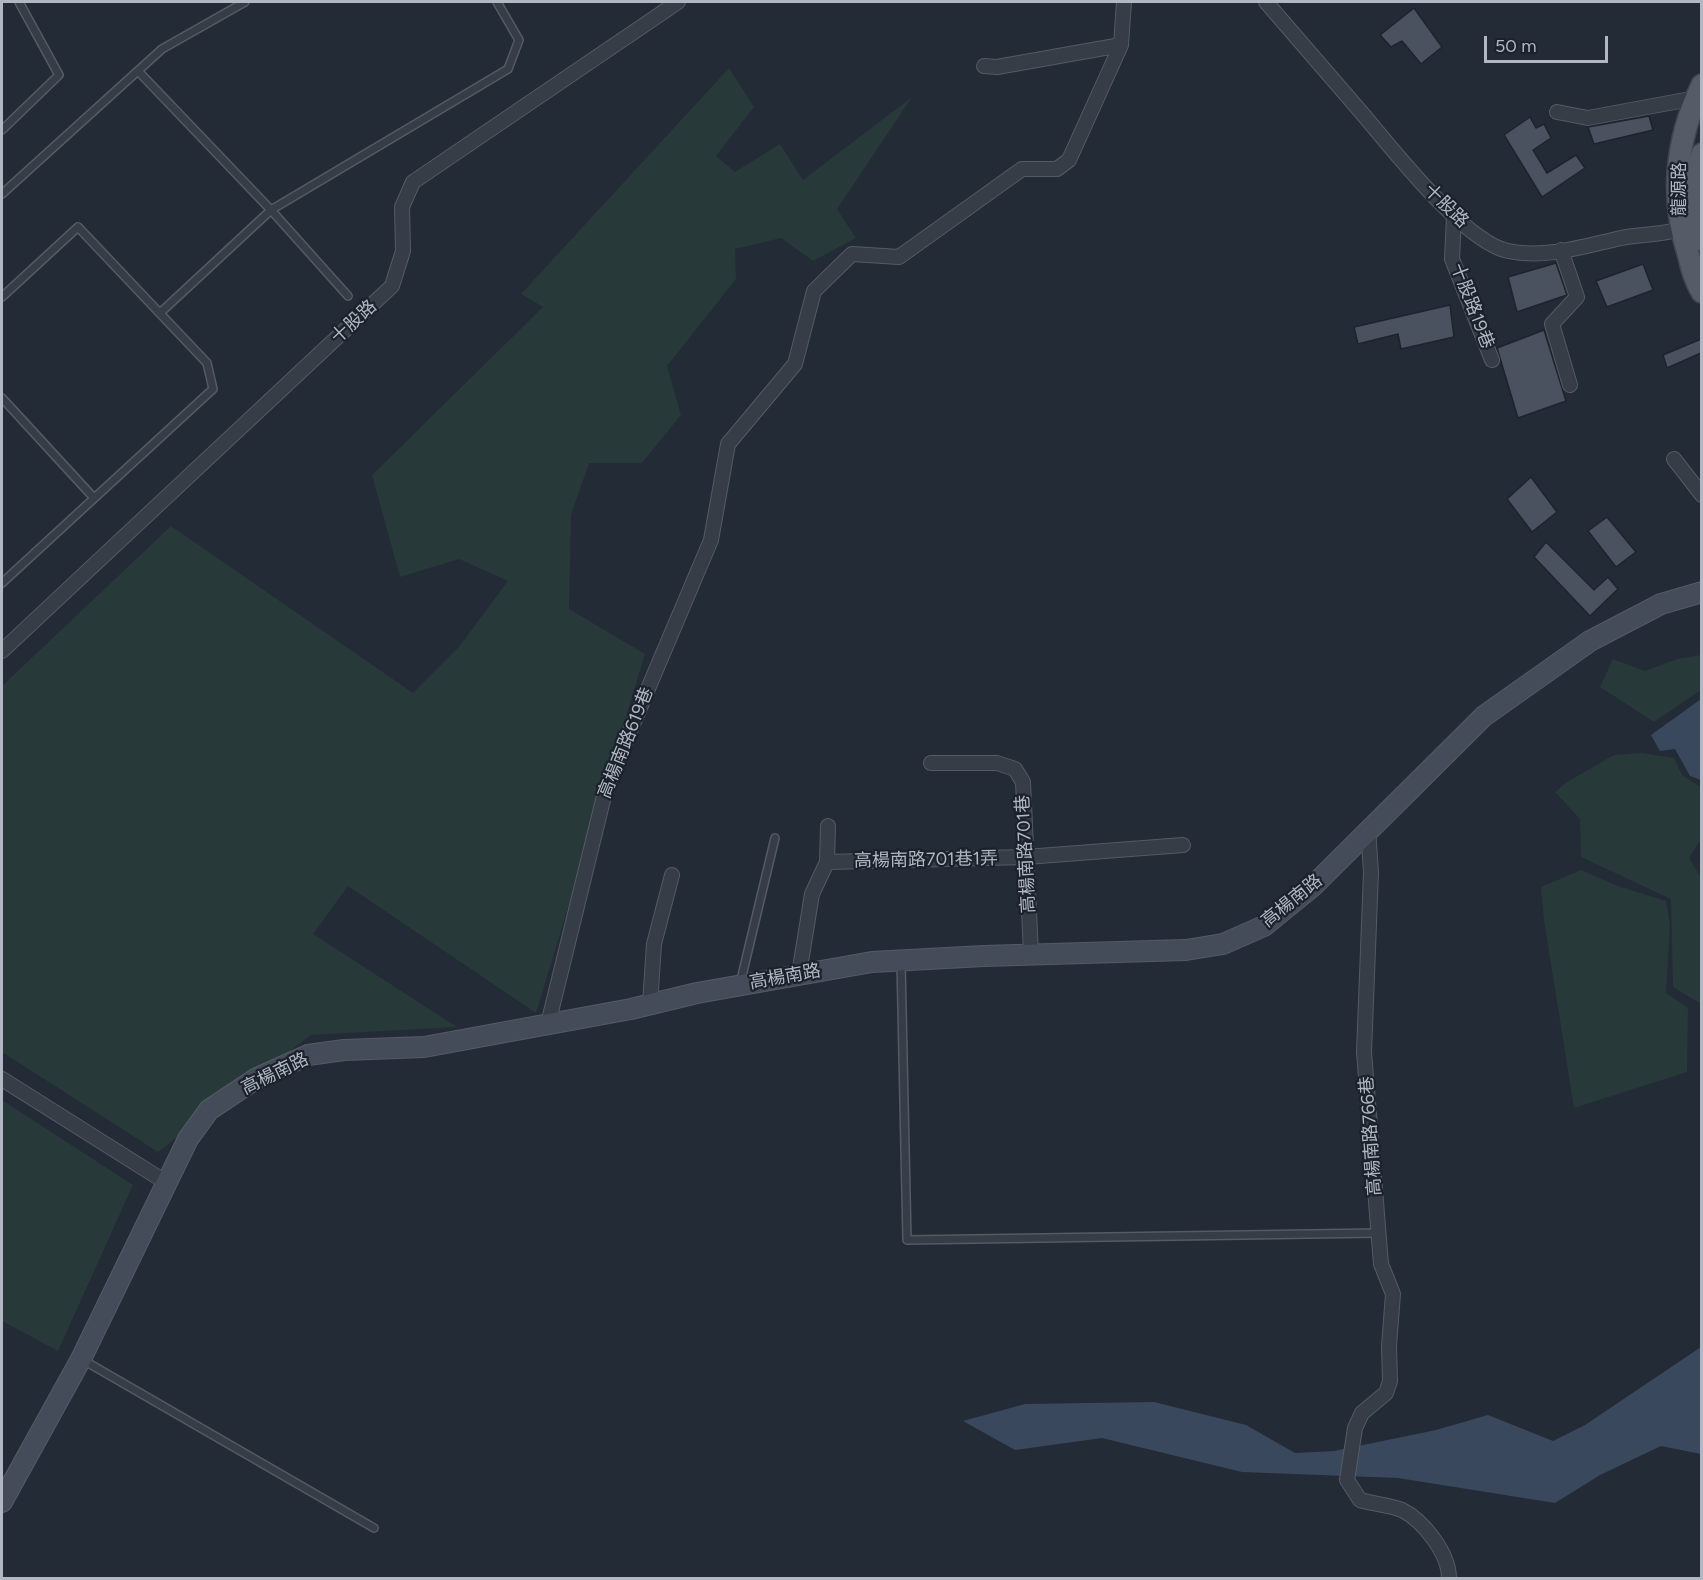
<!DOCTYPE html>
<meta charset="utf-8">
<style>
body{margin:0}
#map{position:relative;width:1703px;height:1580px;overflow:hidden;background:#232b36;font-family:Figtree,sans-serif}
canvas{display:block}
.frame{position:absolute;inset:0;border:3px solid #b1b8c3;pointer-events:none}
.scale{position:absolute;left:1484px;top:36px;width:124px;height:27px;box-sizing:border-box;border:3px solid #b1b8c3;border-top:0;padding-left:8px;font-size:18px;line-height:21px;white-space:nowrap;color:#b1b8c3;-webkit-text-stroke:4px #1c222c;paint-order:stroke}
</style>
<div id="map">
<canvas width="1703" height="1580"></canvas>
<div class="frame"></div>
<div class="scale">50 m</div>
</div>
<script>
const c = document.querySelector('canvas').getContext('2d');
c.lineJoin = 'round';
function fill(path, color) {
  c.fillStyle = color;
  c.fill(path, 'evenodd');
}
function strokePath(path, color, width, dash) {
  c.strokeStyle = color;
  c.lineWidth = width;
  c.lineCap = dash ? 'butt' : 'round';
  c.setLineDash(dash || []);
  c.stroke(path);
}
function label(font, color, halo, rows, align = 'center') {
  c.font = font + ' Figtree,"Noto Sans TC",sans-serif';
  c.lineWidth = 4.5;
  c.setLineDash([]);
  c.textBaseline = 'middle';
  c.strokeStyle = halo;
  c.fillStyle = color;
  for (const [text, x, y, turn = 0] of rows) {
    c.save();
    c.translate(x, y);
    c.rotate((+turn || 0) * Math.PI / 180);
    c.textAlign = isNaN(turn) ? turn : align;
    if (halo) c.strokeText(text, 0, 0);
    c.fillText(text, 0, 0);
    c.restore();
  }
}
fill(new Path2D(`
 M 729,68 L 754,107 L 716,156 L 735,172 L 780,144 L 803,180 L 912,97 L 837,209 L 856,238 L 813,261 L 781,238 L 735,249 L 736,279 L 667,366 L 681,415 L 642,463 L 589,463 L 571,515 L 569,609 L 645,654 L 536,1013 L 348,886 L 313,934 L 457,1027 L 311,1035 L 158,1152 L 2,1052 L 2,686 L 171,526 L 413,693 L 458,648 L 508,581 L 459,559 L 400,577 L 372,475 L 543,307 L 521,294 Z
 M 1701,655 L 1701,690 L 1654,722 L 1600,687 L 1613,659 L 1645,671 L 1677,659 Z
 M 1642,753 L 1674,758 L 1682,775 L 1701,787 L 1701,839 L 1689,858 L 1701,878 L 1701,1004 L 1673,987 L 1671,899 L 1581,857 L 1580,819 L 1555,792 L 1567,782 L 1614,755 Z
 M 1581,870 L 1618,886 L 1666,901 L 1670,924 L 1666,993 L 1688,1008 L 1687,1072 L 1574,1108 L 1544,920 L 1541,887 Z
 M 2,1100 L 133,1185 L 58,1351 L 2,1321 Z`), '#283939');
fill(new Path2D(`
 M 1701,699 L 1701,780 L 1690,776 L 1675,749 L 1660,751 L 1651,735 Z
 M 1701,1347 L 1701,1454 L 1661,1446 L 1600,1475 L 1555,1503 L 1398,1478 L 1242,1472 L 1102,1438 L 1015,1450 L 963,1421 L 1025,1404 L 1154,1402 L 1246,1425 L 1295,1453 L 1334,1451 L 1436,1430 L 1488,1415 L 1553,1441 L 1585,1425 Z`), '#3a485e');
const building = new Path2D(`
 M 1414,8 L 1442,47 L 1421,64 L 1402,41 L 1391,47 L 1380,35 Z
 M 1649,116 L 1653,130 L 1594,144 L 1588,127 Z
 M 1530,117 L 1536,128 L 1544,124 L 1551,138 L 1533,150 L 1547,173 L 1576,155 L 1585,168 L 1542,197 L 1504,135 Z
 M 1556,263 L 1567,295 L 1517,312 L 1508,277 Z
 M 1643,264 L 1653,290 L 1607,307 L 1596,281 Z
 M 1450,305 L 1454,337 L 1401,349 L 1398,334 L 1358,344 L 1354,327 Z
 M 1544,330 L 1566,401 L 1518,418 L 1497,348 Z
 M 1701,339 L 1701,353 L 1667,368 L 1663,355 Z
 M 1531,477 L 1557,512 L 1532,532 L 1507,499 Z
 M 1607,517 L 1636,552 L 1616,567 L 1588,531 Z
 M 1546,542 L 1594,590 L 1608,577 L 1618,589 L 1590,616 L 1534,557 Z`);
fill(building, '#4a5260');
strokePath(building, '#1e242e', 1.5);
const lane = new Path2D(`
 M 138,71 L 271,210 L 348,296
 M 2,130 L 59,75 L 19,2
 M 2,194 L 162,49 L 245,2
 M 2,297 L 78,227 L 207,363 L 213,389 L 2,583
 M 160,313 L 271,210 L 508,69 L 519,40 L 497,2
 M 2,398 L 94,498
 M 901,963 L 907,1240 L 1378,1233
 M 740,984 L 775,838
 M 83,1360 L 374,1528`);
const street = new Path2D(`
 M 1266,2 C 1297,38 1329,75 1361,112 C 1391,147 1464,242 1508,251 C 1545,259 1585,246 1621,238 C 1642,234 1668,235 1688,226
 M 984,66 L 997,67 L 1121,45
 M 1557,112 L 1588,118 L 1696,98
 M 1454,216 L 1452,259 L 1492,360
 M 1561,250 L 1577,297 L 1552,324 L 1570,385
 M 1674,459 L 1702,495
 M 2,651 L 392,286 L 403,251 L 402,207 L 413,182 L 678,2
 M 931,763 L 997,763 L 1015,769 L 1023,782 L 1031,954
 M 1368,829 L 1371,872 L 1364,1052 L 1381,1264 L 1393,1294 L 1389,1346 L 1390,1381 L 1386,1393 L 1362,1413 L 1355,1428 L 1347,1480 L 1360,1500 C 1373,1504 1390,1505 1402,1510 C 1424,1521 1449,1554 1449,1578
 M 827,862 L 1026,857 L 1183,845
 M 799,974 L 812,894 L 827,862 L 828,826
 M 650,1004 L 654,944 L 672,875
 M 548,1024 L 606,788 L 711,540 L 728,444 L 795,364 L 814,291 L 852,254 L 899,257 L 1022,169 L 1057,169 L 1069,160 L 1121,45 L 1124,2
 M 2,1079 L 167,1183`);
const secondary = new Path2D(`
 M 2,1502 L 81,1359 L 188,1139 L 209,1110 L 257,1078 L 308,1055 L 344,1050 L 424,1047 L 631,1009 L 697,993 L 872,962 L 984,956 L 1186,950 L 1223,944 L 1264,926 L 1313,886 L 1484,716 L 1590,641 L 1661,604 L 1702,592`);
const primary = new Path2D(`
 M 1702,85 C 1675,142 1670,197 1689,257 C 1692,269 1695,281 1702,292
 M 1702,154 C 1695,181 1696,212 1702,240`);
strokePath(lane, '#545b65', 10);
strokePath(street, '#545b65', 16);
strokePath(secondary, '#545b65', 22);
strokePath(primary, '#404650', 24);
strokePath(lane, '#373d47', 7);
strokePath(street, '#373d47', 14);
strokePath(secondary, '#454c59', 20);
strokePath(primary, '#555c67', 21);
label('18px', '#b1b8c3', '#1c222c', [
 ["龍源路",1680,189,-90],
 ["十股路",1446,206,44],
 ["十股路19巷",1472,306,69],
 ["十股路",354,322,-43],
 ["高楊南路619巷",626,743,-68],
 ["高楊南路701巷",1026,854,-93],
 ["高楊南路701巷1弄",926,860,-1],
 ["高楊南路",1292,901,-39],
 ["高楊南路",785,977,-10],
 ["高楊南路",275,1074,-26],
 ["高楊南路766巷",1371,1136,-94]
]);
</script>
